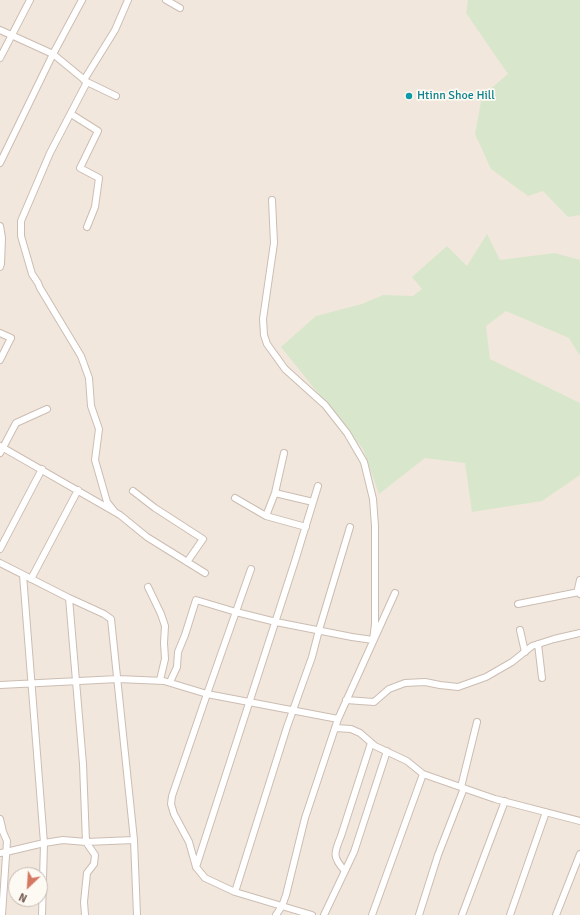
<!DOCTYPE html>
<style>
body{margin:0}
#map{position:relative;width:580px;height:915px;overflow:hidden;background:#fbf5ed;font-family:Signika,sans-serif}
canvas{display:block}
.north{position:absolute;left:8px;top:867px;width:40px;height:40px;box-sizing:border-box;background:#fdf9f3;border:1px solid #c6bbb3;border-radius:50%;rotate:205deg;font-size:11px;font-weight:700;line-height:16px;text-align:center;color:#745d52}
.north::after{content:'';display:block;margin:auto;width:14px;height:18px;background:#d57862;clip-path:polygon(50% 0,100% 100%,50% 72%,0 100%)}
</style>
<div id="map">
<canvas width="580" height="915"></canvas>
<div class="north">N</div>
</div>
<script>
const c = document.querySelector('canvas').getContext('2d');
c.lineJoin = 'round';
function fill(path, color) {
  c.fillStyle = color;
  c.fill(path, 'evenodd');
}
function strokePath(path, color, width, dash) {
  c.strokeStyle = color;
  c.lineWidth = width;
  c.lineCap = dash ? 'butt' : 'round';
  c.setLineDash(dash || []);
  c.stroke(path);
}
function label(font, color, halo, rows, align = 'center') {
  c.font = font + ' Signika,sans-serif';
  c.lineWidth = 3.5;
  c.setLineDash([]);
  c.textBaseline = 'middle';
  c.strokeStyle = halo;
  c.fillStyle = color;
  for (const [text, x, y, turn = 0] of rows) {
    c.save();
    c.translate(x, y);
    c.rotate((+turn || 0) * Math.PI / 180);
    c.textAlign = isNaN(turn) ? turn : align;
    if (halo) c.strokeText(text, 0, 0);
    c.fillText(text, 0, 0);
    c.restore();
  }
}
fill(new Path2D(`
 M 0,0 L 580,0 L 580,915 L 0,915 ZM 16,875 L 40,875 L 40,899 L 16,899 Z`), '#f2e7dc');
fill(new Path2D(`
 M 468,0 L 580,0 L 580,215 L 568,217 L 543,191 L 528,196 L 491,169 L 475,134 L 482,96 L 508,74 L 466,13 Z
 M 487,234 L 500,260 L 555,253 L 580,260 L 580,356 L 569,338 L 506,311 L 486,326 L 490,359 L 580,403 L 580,475 L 542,501 L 472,512 L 465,463 L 425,458 L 379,494 L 363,449 L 281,347 L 316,316 L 362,304 L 383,295 L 413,296 L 422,289 L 412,277 L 447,246 L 467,266 Z`), '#d8e7cc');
const minor = new Path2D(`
 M 166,0 L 180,8
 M 0,30 L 53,54 L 87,82 L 50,153 L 21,221 L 21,236 L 32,274 L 38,283 L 40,288 L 81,356 L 89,378 L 91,406 L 99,429 L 95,460 L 107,502 L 115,512
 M 0,58 L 30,0
 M 84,80 L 115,30 L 128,0
 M 87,82 L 116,96
 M 71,114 L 98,131 L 80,168 L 99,178 L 95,207 L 87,227
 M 0,163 L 53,54 L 82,0
 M 0,226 L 2,238 L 1,264 L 0,267
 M 0,333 L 11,338 L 0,360
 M 0,446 L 120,515 L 147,537 L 205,573
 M 0,453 L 16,423 L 47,409
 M 133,491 L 155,508 L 203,539 L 187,562
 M 275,493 L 313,502
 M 235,498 L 266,516 L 306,527
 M 266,516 L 275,493 L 284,453
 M 0,549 L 42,469
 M 0,563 L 69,598 L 104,614 L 111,619 L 134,840 L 137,915
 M 251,569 L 207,694 L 338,719
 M 23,575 L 44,843 L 42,915
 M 31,579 L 78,490
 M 148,587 L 161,614 L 165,626 L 164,643 L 165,659 L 160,680
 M 580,594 L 578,589 L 580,580
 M 69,598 L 83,764 L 86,842 L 95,855 L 94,864 L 87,873 L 84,902 L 85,915
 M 518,604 L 579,592
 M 520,630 L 525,652
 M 538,644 L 542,678
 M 170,682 L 177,667 L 178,652 L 185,635 L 196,600 L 236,612 L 276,622 L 352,637 L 373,640 L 375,624 L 375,526 L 373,499 L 364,462 L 347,433 L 325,405 L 285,369 L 267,344 L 264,335 L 263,319 L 274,243 L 272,200
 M 0,685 L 118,679 L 164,681 L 207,694 L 172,796 L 171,804 L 174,814 L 189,842 L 196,867 L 205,878 L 235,892 L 312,915
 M 346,700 L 374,702 L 389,689 L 405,683 L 425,682 L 440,685 L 458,687 L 486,677 L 512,662 L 532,646 L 554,639 L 580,633
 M 335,728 L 351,729 L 360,733 L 375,746 L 407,761 L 423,774 L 495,799 L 580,821
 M 461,787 L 477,722
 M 0,819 L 3,832 L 7,841 L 2,915
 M 0,853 L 6,852 L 44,843 L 63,840 L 86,842 L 134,840
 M 196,867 L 295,561 L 318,486
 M 345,871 C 332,857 334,853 341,836 L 371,743
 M 235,892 L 287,727 L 312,657 L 319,630 L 350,527
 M 276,915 L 282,906 L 286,895 L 305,818 L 338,719 L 395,593
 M 324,915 L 354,852 L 387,751
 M 372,915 L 423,774
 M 419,915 L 438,855 L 464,788
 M 462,915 L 505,801
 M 510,915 L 546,812
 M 556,915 L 580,854`);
strokePath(minor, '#ccbdb3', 8);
strokePath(minor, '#fff', 6);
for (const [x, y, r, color] of [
 [409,96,4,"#0f9aa8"]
]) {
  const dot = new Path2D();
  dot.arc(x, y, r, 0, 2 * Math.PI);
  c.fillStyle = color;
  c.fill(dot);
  strokePath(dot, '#fdf9f3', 1.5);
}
label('12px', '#0d838f', '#fdf9f3', [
 ["Htinn Shoe Hill",417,96]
], 'left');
</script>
